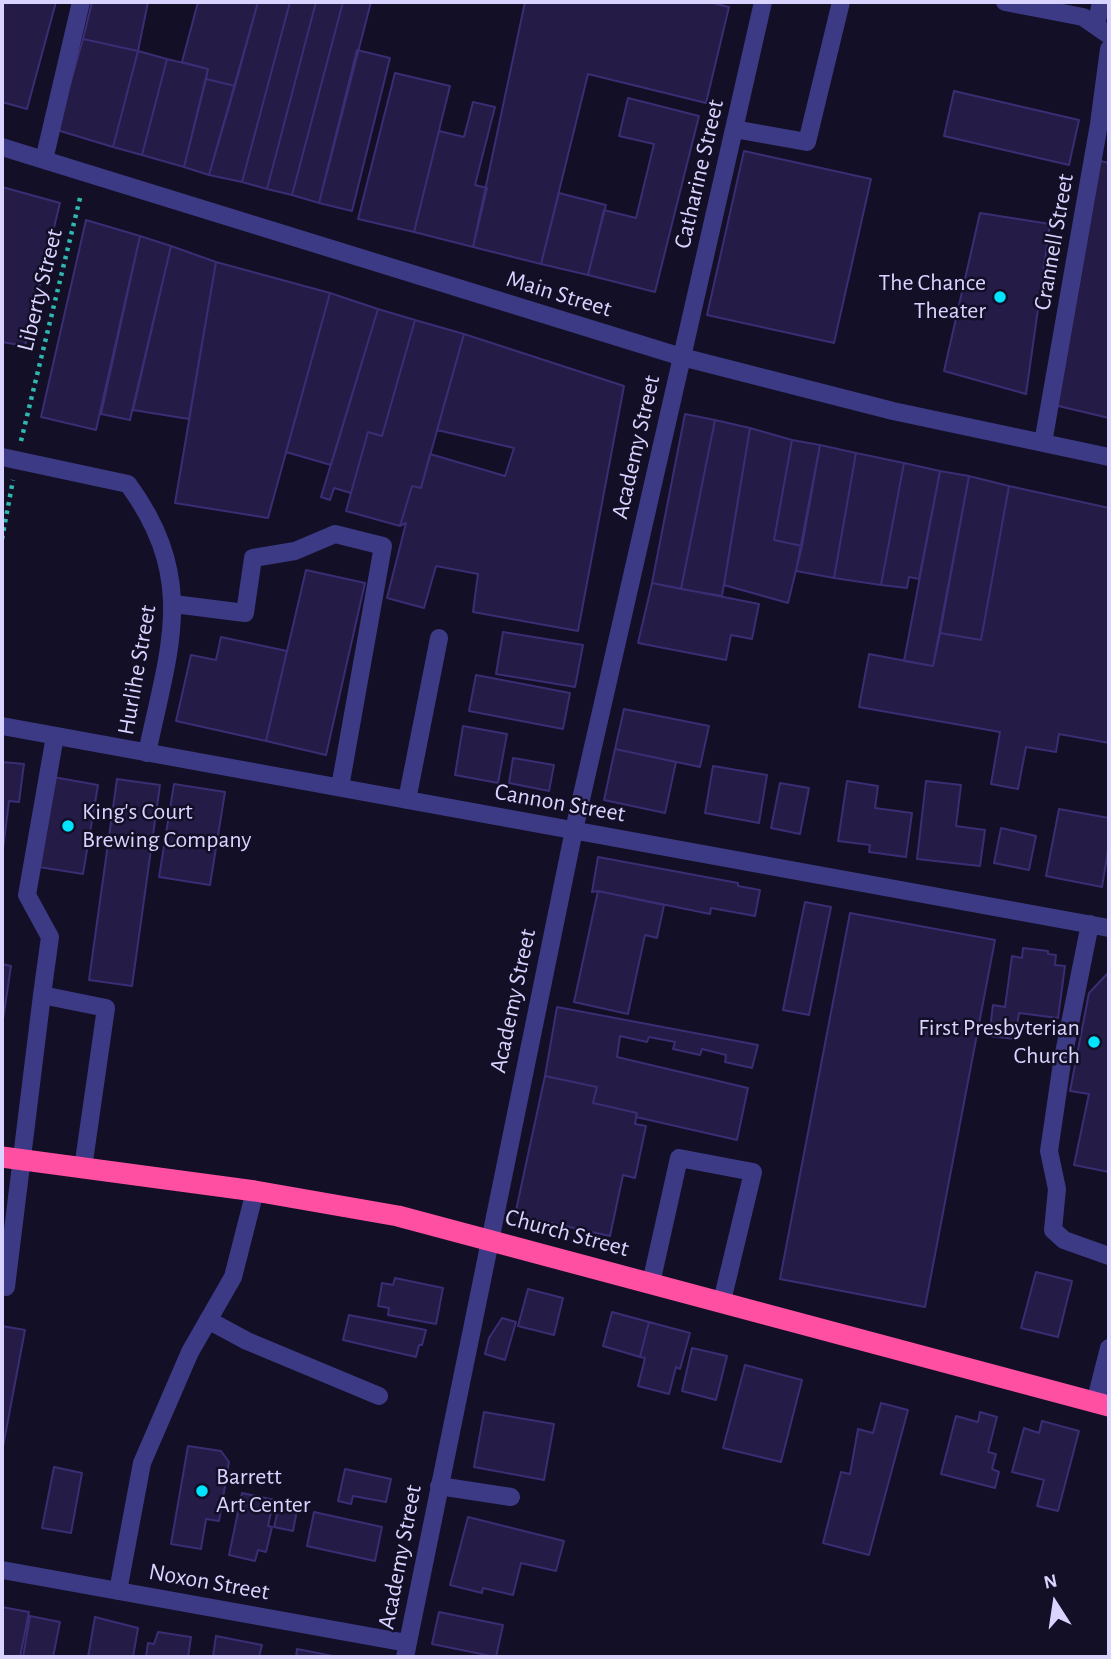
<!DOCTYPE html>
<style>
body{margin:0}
#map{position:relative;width:1111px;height:1659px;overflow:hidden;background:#130f26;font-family:"Alegreya Sans",sans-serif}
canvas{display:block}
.frame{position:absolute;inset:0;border:4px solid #d9d4ff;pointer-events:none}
.north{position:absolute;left:1020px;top:1568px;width:70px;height:70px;-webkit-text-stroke:5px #130f26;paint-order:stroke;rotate:348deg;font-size:19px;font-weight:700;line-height:28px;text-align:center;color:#d9d4ff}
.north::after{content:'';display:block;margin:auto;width:24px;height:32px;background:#d9d4ff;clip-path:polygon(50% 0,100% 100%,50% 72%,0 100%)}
</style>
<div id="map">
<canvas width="1111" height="1659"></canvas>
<div class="frame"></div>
<div class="north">N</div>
</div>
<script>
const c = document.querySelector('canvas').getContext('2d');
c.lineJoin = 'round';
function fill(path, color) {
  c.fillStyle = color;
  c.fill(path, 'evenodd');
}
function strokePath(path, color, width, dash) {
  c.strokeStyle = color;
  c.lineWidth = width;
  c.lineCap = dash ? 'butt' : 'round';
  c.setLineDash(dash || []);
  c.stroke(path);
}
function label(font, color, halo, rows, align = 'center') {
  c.font = font + ' "Alegreya Sans",sans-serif';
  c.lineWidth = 5;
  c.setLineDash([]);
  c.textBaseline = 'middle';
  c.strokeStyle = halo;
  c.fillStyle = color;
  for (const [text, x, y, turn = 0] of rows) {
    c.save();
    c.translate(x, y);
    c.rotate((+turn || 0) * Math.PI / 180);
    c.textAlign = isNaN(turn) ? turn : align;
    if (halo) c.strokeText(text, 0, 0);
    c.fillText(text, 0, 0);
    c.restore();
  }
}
const building = new Path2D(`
 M 2,2 L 56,2 L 27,109 L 2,102 Z
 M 92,2 L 148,2 L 138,51 L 83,39 Z
 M 198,2 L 258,2 L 235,86 L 206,79 L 208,69 L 182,62 Z
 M 258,2 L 290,2 L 242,182 L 209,175 Z
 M 290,2 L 316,2 L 267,189 L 242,182 Z
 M 316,2 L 343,2 L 292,195 L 267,189 Z
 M 343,2 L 371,2 L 319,203 L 292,195 Z
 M 525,2 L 709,2 L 729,7 L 706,103 L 588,74 L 541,264 L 473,247 Z
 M 83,39 L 138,51 L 113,147 L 57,130 Z
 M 357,50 L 390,58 L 352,211 L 319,203 Z
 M 138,51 L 167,59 L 142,155 L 113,147 Z
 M 167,59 L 208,69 L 184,167 L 142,155 Z
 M 395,73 L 450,86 L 414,232 L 358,219 Z
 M 206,79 L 235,86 L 209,175 L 184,167 Z
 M 954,91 L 1079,120 L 1069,165 L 944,136 Z
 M 628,98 L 699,116 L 655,292 L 588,275 L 604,210 L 636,218 L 654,144 L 619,136 Z
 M 473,102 L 495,107 L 475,185 L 487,188 L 473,247 L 414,232 L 439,131 L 464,137 Z
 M 744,151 L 871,179 L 834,343 L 707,315 Z
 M 1092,159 L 1109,163 L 1109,418 L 1050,404 Z
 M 2,187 L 60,203 L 25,346 L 2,342 Z
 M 559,193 L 606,205 L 588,275 L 541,264 Z
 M 980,213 L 1050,224 L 1026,394 L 944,371 Z
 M 86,220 L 140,236 L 96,430 L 41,417 Z
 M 140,236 L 171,246 L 130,420 L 101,414 Z
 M 171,246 L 216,262 L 189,419 L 133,410 Z
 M 216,262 L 330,293 L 268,518 L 175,503 Z
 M 330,293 L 378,309 L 331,465 L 286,452 Z
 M 378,309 L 415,320 L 382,436 L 368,432 L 351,493 L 334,488 L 330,500 L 321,497 Z
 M 415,320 L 464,334 L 421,488 L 412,486 L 400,526 L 346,511 L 368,432 L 382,436 Z
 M 464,334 L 624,386 L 578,631 L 473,612 L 478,574 L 436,566 L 424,608 L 387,598 L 406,523 L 400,526 L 412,486 L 421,488 L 430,454 L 505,476 L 514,448 L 437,430 Z
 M 685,414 L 715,420 L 681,589 L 652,583 Z
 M 715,420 L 750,428 L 722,596 L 681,589 Z
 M 750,428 L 792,440 L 774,540 L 802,546 L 788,603 L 724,585 Z
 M 792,440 L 820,445 L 802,546 L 774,540 Z
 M 820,445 L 856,453 L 834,578 L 796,571 Z
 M 856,453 L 904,463 L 881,585 L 834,578 Z
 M 904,463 L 940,471 L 919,579 L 909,577 L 907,588 L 881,585 Z
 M 940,471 L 969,476 L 933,666 L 904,661 Z
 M 969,476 L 1009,486 L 981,640 L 940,633 Z
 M 1009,486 L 1109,508 L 1109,743 L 1059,734 L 1056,752 L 1026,747 L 1018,789 L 991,784 L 1000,732 L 859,707 L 869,654 L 933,666 L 940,633 L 981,640 Z
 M 306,570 L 365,583 L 326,755 L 266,741 Z
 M 652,583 L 759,604 L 752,639 L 731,635 L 726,660 L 638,643 Z
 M 503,632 L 583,645 L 575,687 L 496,674 Z
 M 221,637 L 287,651 L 266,741 L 176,721 L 191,655 L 216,660 Z
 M 476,675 L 570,693 L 563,729 L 469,711 Z
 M 624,709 L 709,726 L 700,767 L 615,749 Z
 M 463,726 L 507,734 L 498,783 L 455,775 Z
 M 615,749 L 676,762 L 665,813 L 604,800 Z
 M 513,758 L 554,765 L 549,791 L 509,783 Z
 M 2,762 L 24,764 L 19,802 L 9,801 L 2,857 Z
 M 713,766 L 767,775 L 759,823 L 705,813 Z
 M 53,777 L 98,785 L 83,874 L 39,867 Z
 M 117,779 L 160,785 L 132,986 L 89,980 Z
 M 847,781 L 878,786 L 875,808 L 912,813 L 906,857 L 869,852 L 870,845 L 838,841 Z
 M 926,781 L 961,785 L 956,826 L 985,830 L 980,866 L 917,859 Z
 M 780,783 L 809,788 L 800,834 L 771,828 Z
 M 174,784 L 225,792 L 210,885 L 159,877 Z
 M 1059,809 L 1109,818 L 1109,845 L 1102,887 L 1046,876 Z
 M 1001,828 L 1036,836 L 1029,870 L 994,863 Z
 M 598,857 L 738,883 L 738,886 L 760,890 L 755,916 L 711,908 L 710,914 L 598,891 L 592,892 Z
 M 598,891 L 664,905 L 657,938 L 645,935 L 628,1014 L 574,1002 Z
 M 805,902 L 831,907 L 809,1015 L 783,1010 Z
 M 850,913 L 995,940 L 925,1307 L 780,1279 Z
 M 1023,948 L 1048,951 L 1048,954 L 1056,955 L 1055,965 L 1065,966 L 1058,1018 L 1019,1013 L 1015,1039 L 989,1036 L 993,1005 L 1005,1007 L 1012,956 L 1022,958 Z
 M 2,964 L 11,966 L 2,1026 Z
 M 1109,972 L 1109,1172 L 1074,1165 L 1089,1094 L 1070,1091 L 1089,993 Z
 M 557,1007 L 758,1045 L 752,1068 L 725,1062 L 726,1055 L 702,1049 L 700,1055 L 673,1049 L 675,1042 L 649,1037 L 647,1042 L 620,1036 L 617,1057 L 748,1088 L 737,1140 L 636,1117 L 637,1113 L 593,1103 L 597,1087 L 545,1076 Z
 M 545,1076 L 597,1087 L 593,1103 L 637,1113 L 635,1124 L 646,1126 L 635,1178 L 623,1175 L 610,1236 L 515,1215 Z
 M 1036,1272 L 1072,1281 L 1058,1337 L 1021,1328 Z
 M 395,1278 L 443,1288 L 436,1324 L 388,1315 L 389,1308 L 378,1306 L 382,1283 L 393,1285 Z
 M 528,1289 L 563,1298 L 554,1335 L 518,1326 Z
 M 612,1312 L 649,1322 L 640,1357 L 603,1346 Z
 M 349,1315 L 426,1330 L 422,1345 L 419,1345 L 416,1357 L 343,1340 Z
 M 502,1318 L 516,1322 L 505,1360 L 485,1354 L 489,1338 Z
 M 649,1322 L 690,1333 L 680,1369 L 676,1367 L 669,1394 L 638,1386 L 645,1358 L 640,1357 Z
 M 2,1326 L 25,1330 L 2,1452 Z
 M 692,1348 L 727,1356 L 716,1400 L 682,1391 Z
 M 745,1365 L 802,1380 L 781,1462 L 723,1448 Z
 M 881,1403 L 908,1410 L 869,1555 L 823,1543 L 841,1472 L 850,1474 L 858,1429 L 873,1433 Z
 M 484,1412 L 554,1424 L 544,1480 L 474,1467 Z
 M 980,1412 L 997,1417 L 988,1452 L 996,1454 L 992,1469 L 999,1472 L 995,1488 L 941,1474 L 956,1416 L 978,1422 Z
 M 1042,1421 L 1079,1431 L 1058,1511 L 1037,1506 L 1044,1480 L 1012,1472 L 1024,1428 L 1039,1433 Z
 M 188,1446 L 221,1451 L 229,1462 L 219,1521 L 206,1519 L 201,1549 L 171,1544 Z
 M 54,1467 L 82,1473 L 71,1533 L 42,1528 Z
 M 345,1469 L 391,1479 L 386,1502 L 353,1496 L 351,1504 L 338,1501 Z
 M 242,1493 L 298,1505 L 293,1531 L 274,1527 L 277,1514 L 271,1512 L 268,1526 L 272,1527 L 266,1552 L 258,1550 L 255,1561 L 229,1555 Z
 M 314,1512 L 382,1527 L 375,1561 L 307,1546 Z
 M 468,1517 L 564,1541 L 556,1571 L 521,1563 L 513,1595 L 483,1588 L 482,1593 L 450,1585 Z
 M 2,1607 L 29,1612 L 20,1657 L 2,1657 Z
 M 439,1612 L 503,1625 L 496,1657 L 432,1644 Z
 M 30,1616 L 60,1622 L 53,1657 L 23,1657 Z
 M 95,1617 L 138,1628 L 133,1657 L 88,1657 Z
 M 158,1632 L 191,1637 L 188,1657 L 146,1657 L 148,1643 L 154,1644 Z
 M 216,1636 L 262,1645 L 259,1657 L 213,1657 Z
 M 297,1649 L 333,1656 L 333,1657 L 296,1657 Z`);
fill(building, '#241b47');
strokePath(building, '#3b2d73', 2);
strokePath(new Path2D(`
 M 21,441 L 81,194
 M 2,539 L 13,480`), '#2fb8b0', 4.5, [3.5, 5]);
strokePath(new Path2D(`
 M 1005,2 L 1083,17 L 1109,35
 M 1096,26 L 1101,2
 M 734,129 L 807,142 L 841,2
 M 2,147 L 682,357 L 893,411 L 1109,457
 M 44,160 L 81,2
 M 1043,443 L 1099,124 L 1109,49
 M 2,457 L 128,484 C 198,580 169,648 147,753
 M 174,604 L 245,613 L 253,558 L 295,551 L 335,534 L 383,546 L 340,787
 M 2,726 L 1109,928
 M 407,800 L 439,638
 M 1090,924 L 1062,1063 L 1049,1151 L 1057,1189 L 1053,1230 L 1064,1240 L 1109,1256
 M 42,995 L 50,937 L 27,895 L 55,736
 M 651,1283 L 679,1158 L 753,1172 L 722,1301
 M 6,1287 L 42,995 L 106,1008 L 83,1168
 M 208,1320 L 247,1341 L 379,1396
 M 1095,1403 L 1109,1348
 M 439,1486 L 511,1497
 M 2,1570 L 407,1643
 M 118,1591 L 142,1463 L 190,1352 L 233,1277 L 255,1191
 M 405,1657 L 574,830 L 763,2`), '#3d3a85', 18);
strokePath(new Path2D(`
 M 2,1157 L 255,1191 L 398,1216 L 1109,1406`), '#ff4fa3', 21);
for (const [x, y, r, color] of [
 [1000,297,7,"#00e5ff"],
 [68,826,7,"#00e5ff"],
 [1094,1042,7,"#00e5ff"],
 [202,1491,7,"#00e5ff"]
]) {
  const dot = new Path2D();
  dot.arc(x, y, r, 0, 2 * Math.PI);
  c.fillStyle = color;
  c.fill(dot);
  strokePath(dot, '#130f26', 2.5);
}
label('24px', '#d9d4ff', '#130f26', [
 ["Catharine Street",699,174,-77],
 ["Crannell Street",1054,242,-80],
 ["Liberty Street",40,290,-76],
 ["Main Street",559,294,17],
 ["Academy Street",636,447,-77],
 ["Hurlihe Street",137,670,-80],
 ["Cannon Street",560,803,10],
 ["Academy Street",513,1001,-78],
 ["Church Street",567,1233,15],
 ["Academy Street",400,1557,-79],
 ["Noxon Street",209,1582,10]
]);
label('24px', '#d9d4ff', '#130f26', [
 ["The Chance",986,283],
 ["Theater",986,311],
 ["King's Court",82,812,"left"],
 ["Brewing Company",82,840,"left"],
 ["First Presbyterian",1080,1028],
 ["Church",1080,1056],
 ["Barrett",216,1477,"left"],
 ["Art Center",216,1505,"left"]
], 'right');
</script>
